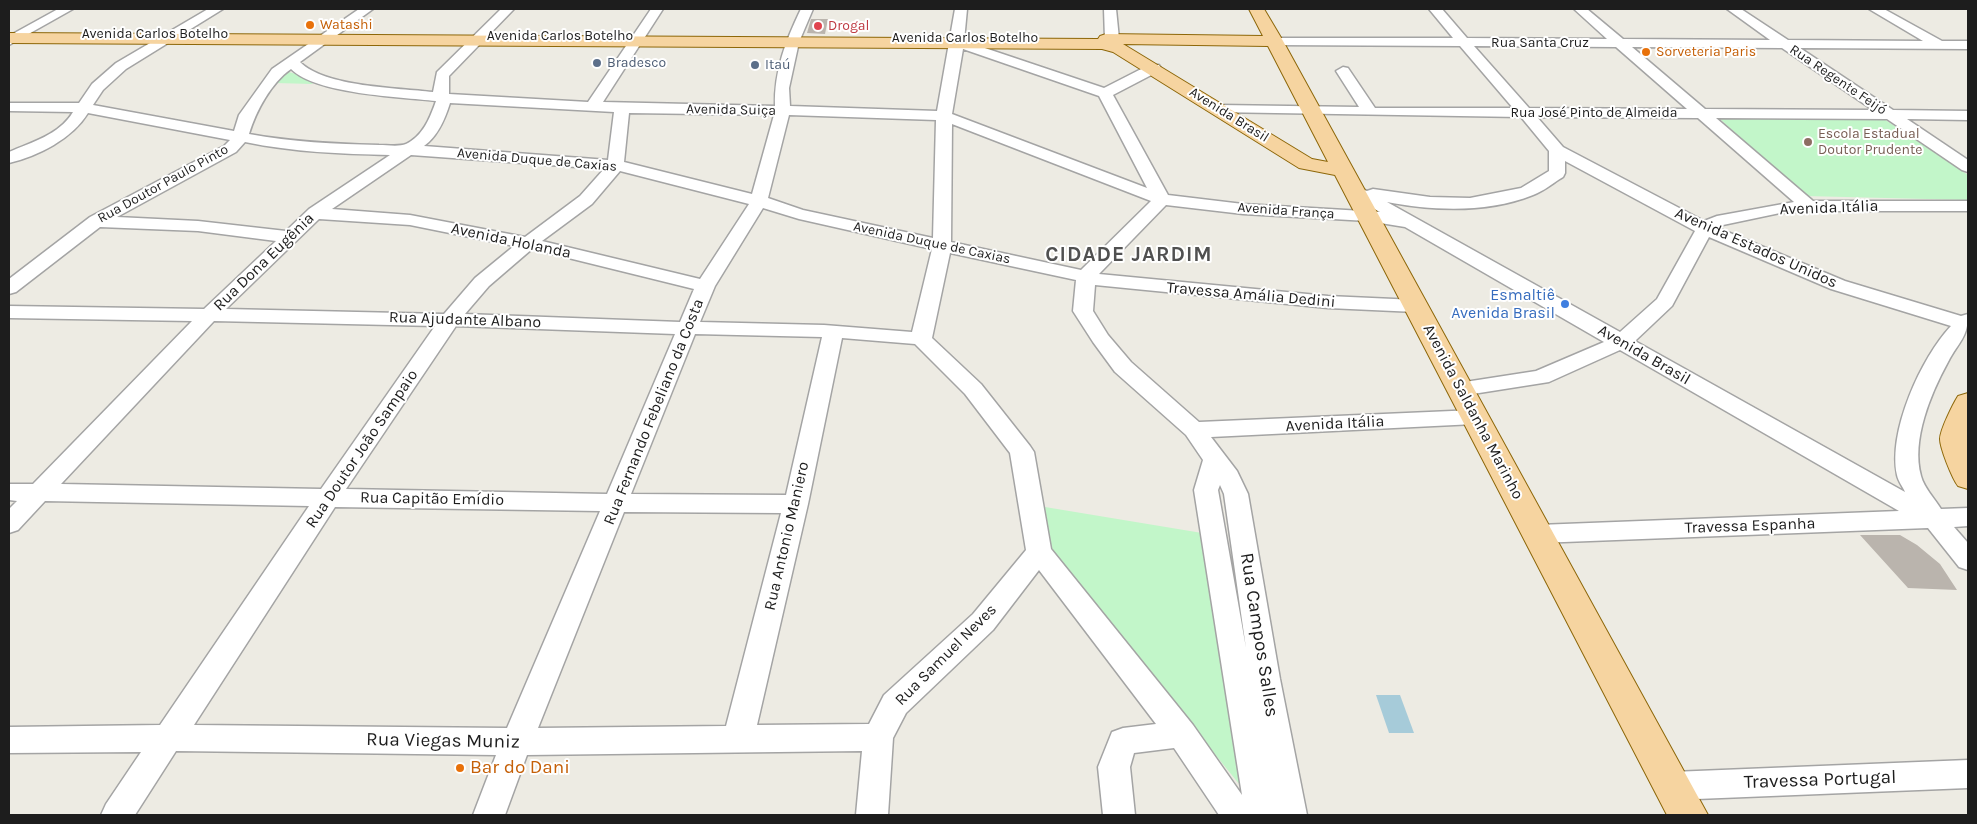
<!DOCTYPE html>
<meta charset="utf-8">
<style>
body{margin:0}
#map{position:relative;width:1977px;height:824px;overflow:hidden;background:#edebe3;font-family:Karla,sans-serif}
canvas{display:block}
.frame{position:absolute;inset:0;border:10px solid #1d1d1d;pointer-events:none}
</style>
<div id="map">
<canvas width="1977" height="824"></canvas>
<div class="frame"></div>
</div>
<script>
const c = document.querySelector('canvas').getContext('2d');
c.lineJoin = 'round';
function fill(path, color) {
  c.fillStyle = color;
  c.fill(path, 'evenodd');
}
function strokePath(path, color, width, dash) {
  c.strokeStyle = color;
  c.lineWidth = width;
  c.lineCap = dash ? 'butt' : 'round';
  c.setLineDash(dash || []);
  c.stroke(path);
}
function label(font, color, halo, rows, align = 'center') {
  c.font = font + ' Karla,sans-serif';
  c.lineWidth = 4;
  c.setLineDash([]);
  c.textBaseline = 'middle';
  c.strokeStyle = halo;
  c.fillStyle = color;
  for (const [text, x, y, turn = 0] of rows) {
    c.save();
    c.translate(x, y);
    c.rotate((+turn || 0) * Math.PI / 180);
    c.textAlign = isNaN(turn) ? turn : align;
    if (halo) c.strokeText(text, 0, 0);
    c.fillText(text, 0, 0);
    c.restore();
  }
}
fill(new Path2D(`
 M 289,72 L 306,77 L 313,84 L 275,83 Z
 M 1720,119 L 1884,119 L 1968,175 L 1968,200 L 1805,196 Z
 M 1045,507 L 1202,533 L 1244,790 L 1051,553 Z`), '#c2f6c9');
fill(new Path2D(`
 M 1376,695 L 1400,695 L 1414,733 L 1389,733 Z`), '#a6cbd9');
fill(new Path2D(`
 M 811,19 L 828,19 L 825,34 L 807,33 Z
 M 1860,535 L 1900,535 L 1917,545 L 1940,564 L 1957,590 L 1908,588 Z`), '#bab4ad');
const minor = new Path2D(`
 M 58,9 L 73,9 L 9,45 L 9,36 Z
 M 208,9 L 223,9 L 126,69 L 103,90 L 93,105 L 234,131 L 239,115 L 272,69 L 359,9 L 373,9 L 300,62 C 325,87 398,88 433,92 L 437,72 L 501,9 L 514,9 L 449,76 L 449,94 L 588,102 L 651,9 L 663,9 L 603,102 L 775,106 C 774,71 786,40 801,9 L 813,9 L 799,42 L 789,88 L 790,106 L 937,111 L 955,9 L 967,9 L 964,41 L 1104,88 L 1149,65 L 1159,65 L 1161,68 L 1159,71 L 1113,95 L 1168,195 L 1243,204 L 1380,212 L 1349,195 L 1346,191 L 1349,187 L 1355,186 L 1367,191 L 1373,189 L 1430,197 L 1470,198 L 1521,188 L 1549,171 L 1549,151 L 1521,117 L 1214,112 L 1212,109 L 1214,106 L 1219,105 L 1359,107 L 1336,71 L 1343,67 L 1348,68 L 1375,108 L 1513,108 L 1460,46 L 1275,45 L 1270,44 L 1268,41 L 1270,38 L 1453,38 L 1429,9 L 1442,9 L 1467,38 L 1607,39 L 1574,9 L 1587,9 L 1623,39 L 1770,40 L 1727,9 L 1741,9 L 1788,40 L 1923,41 L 1869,9 L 1884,9 L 1942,41 L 1968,41 L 1968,49 L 1800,48 L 1893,110 L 1968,111 L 1968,120 L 1907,119 L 1968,160 L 1968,172 L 1962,170 L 1887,119 L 1716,118 L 1813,201 L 1968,201 L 1968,211 L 1809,211 L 1780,213 L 1723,225 L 1718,228 L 1845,281 L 1961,316 L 1968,314 C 1968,338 1959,341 1948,362 C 1931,393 1911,440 1921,476 C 1924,488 1935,499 1941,509 L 1968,508 L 1968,526 L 1954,527 L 1968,543 L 1968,570 L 1959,567 L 1928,528 L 1538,543 L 1529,541 L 1525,534 L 1529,527 L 1538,525 L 1899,511 L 1620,350 L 1549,382 L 1460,396 L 1452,394 L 1449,389 L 1452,384 L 1536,371 L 1604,342 L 1405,227 L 1368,221 L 1243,214 L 1166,205 L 1099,274 L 1328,296 L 1416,300 L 1423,302 L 1426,306 L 1423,310 L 1416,312 L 1328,308 L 1095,285 L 1093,311 L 1108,335 L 1131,362 L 1199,422 L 1475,410 L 1483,412 L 1486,417 L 1483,422 L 1475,424 L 1211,437 L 1237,471 L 1248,494 L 1280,679 L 1307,815 L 1219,815 L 1174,748 L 1134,753 L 1130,767 L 1135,815 L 1103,815 L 1098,767 L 1112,732 L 1123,728 L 1156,724 L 1039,570 L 993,630 L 906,713 L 893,738 L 888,815 L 856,815 L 862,751 L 527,755 L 505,815 L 473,815 L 496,755 L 176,751 L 135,815 L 101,815 L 106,804 L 141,752 L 9,753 L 9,727 L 160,725 L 309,506 L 45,501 L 18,530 L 9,533 L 9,509 L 17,501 L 9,500 L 9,484 L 33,484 L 192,321 L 9,318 L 9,306 L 204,309 L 276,241 L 198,231 L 100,227 L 16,292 L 9,294 L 9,279 L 90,217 L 224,146 L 230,140 L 88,113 C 72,139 38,156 9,163 L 9,152 C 32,142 59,135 73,112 L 9,111 L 9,103 L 79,103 L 92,84 L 116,63 ZM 1474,46 L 1616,47 L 1687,109 L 1529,108 ZM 1632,47 L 1782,48 L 1873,110 L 1705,109 ZM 963,49 L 1099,96 L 1147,188 L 952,114 ZM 291,69 C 316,94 399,97 436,101 C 430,118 423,136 406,144 C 399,147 387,145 379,145 C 335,144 292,142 249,134 C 256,111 271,83 291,69 ZM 450,103 L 614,112 L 608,160 L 424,146 C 438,136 445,119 450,103 ZM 629,113 L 774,115 L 752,194 L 624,162 ZM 789,115 L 936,120 L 933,238 L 803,210 L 768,198 ZM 1537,117 L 1698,118 L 1794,202 L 1717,216 L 1704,221 L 1563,147 ZM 952,124 L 1151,201 L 1081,270 L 951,242 ZM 245,142 C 293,152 341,154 390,155 L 309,209 L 286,231 L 198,221 L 117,217 L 236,152 ZM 411,155 L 604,169 L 580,196 L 525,237 L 410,215 L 332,209 ZM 1565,161 L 1695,231 L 1657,299 L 1620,332 L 1387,202 C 1434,211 1488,213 1533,195 C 1544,191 1553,183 1563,177 L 1565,173 ZM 620,171 L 749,204 L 700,279 L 542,241 L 592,204 ZM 763,208 L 799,219 L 932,249 L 912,332 L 824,325 L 700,322 L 715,286 ZM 319,219 L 410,225 L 514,246 L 475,278 L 444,314 L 226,309 ZM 1709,237 L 1831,289 L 1951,326 C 1921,358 1888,431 1897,475 C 1898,481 1903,487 1905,492 L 1635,341 L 1672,306 ZM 532,249 L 694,289 L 680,322 L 465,314 L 489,286 ZM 950,253 L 1076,280 L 1073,311 L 1093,342 L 1115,372 L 1186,435 L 1203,460 L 1194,490 L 1242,795 L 1193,725 L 1051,549 L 1034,452 L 1030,446 L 981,384 L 932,338 ZM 214,321 L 435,326 L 321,489 L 61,484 ZM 456,326 L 675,334 L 607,494 L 346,489 ZM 695,334 L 822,337 L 786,495 L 631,494 ZM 842,338 L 915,344 L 965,394 L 1010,453 L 1026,550 L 973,614 L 884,695 L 869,724 L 757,725 L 808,504 ZM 1220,485 L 1224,494 L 1246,648 L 1218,490 ZM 335,507 L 600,511 L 507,728 L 194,725 ZM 624,512 L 781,513 L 726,726 L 538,728 Z
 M 1104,9 L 1116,9 L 1119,39 L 1117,42 L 1107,42 L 1105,39 Z
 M 1968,760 L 1968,788 L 1672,800 L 1661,796 L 1656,786 L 1661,776 L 1672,772 Z`);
const major = new Path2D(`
 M 1249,9 L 1264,9 L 1283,41 L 1708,815 L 1667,815 L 1335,175 L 1299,168 L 1113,52 L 1102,49 L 9,43 L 9,33 L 1098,39 L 1100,36 L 1106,34 L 1263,36 ZM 1123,44 L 1268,46 L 1328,162 L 1312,159 Z
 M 1968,393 L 1968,489 L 1958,486 C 1952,478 1940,448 1940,439 C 1940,430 1953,404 1958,396 Z`);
strokePath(minor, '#a4a4a4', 3);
strokePath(major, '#8d6709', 2);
fill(minor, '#fff');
fill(major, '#f6d4a0');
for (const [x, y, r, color] of [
 [310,25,5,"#e8710a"],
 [818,26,5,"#e0444e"],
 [1646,52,5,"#e8710a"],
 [597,63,5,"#5c6f8a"],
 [755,65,5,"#5c6f8a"],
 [1808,142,5,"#8d6e63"],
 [1565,304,5,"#3f7fe0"],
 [460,768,5,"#e8710a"]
]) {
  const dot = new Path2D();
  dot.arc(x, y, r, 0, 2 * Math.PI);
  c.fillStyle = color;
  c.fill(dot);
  strokePath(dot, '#fff', 2);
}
label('14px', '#c56008', '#fff', [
 ["Watashi",320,25],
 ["Sorveteria Paris",1656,52]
], 'left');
label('14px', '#be3a42', '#fff', [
 ["Drogal",828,26]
], 'left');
label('14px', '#1d1d1d', '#fff', [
 ["Avenida Carlos Botelho",155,34],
 ["Avenida Carlos Botelho",560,36],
 ["Avenida Carlos Botelho",965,38],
 ["Rua Santa Cruz",1540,43],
 ["Rua Regente Feijó",1838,80,34],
 ["Avenida Suiça",731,110,1],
 ["Rua José Pinto de Almeida",1594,113],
 ["Avenida Brasil",1229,115,32],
 ["Avenida Duque de Caxias",537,160,5],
 ["Rua Doutor Paulo Pinto",163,184,-29],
 ["Avenida França",1286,211,4],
 ["Avenida Duque de Caxias",932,243,12]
]);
label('14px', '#4e5e75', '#fff', [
 ["Bradesco",607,63],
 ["Itaú",765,65]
], 'left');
label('14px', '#785e54', '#fff', [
 ["Escola Estadual",1818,134],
 ["Doutor Prudente",1818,150]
], 'left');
label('16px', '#1d1d1d', '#fff', [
 ["Avenida Itália",1829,208,-2],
 ["Avenida Holanda",511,241,12],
 ["Avenida Estados Unidos",1756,248,24],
 ["Rua Dona Eugênia",264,262,-44],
 ["Travessa Amália Dedini",1251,295,5],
 ["Rua Ajudante Albano",465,320,2],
 ["Avenida Brasil",1644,355,30],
 ["Rua Fernando Febeliano da Costa",654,412,-68],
 ["Avenida Saldanha Marinho",1473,412,62],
 ["Avenida Itália",1335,424,-3],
 ["Rua Doutor João Sampaio",362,449,-56],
 ["Rua Capitão Emídio",432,499,1],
 ["Travessa Espanha",1750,526,-2],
 ["Rua Antonio Maniero",787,536,-77],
 ["Rua Samuel Neves",946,655,-45]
]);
label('16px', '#366cbe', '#fff', [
 ["Esmaltiê",1555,295],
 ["Avenida Brasil",1555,313]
], 'right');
label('19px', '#1d1d1d', '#fff', [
 ["Rua Campos Salles",1259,635,81],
 ["Rua Viegas Muniz",443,741,1],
 ["Travessa Portugal",1820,780,-2]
]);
label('19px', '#c56008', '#fff', [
 ["Bar do Dani",470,768]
], 'left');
c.letterSpacing = '1px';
label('bold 21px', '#505050', '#fff', [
 ["CIDADE JARDIM",1129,255]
]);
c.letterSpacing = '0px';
</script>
